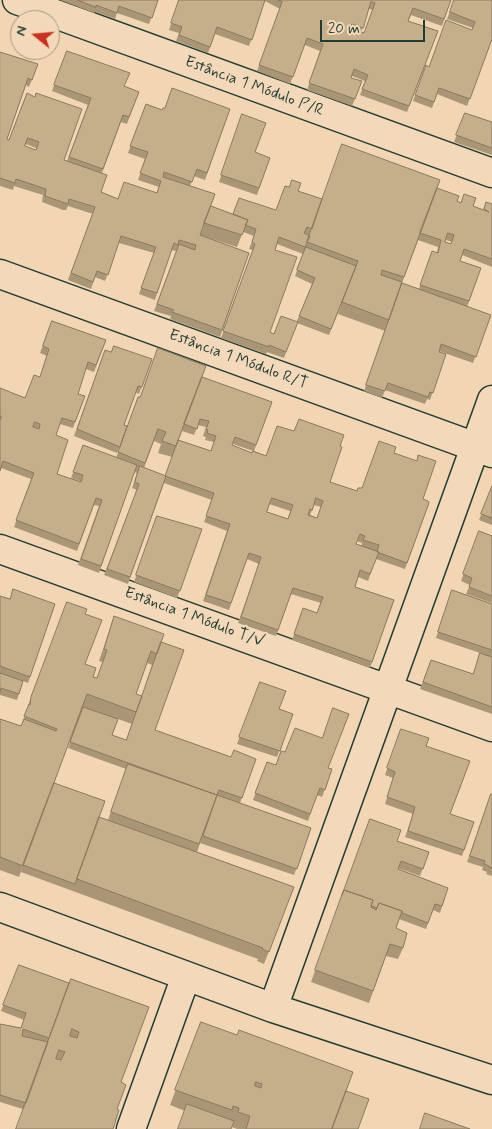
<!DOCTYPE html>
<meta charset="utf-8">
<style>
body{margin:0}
#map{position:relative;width:492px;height:1129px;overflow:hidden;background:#f2d5b2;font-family:Mynerve,sans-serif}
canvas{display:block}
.north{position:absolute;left:10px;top:10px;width:50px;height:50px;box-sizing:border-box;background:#f3d9ba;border:1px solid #9e9b84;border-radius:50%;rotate:287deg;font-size:14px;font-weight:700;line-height:20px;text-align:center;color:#1f3d34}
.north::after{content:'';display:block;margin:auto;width:18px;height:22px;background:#c8321e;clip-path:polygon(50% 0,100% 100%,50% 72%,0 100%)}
.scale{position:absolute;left:320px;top:20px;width:105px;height:22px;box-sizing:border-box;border:2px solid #1f3d34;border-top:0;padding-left:6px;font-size:15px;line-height:18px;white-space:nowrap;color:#1f3d34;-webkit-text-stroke:4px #f3d9ba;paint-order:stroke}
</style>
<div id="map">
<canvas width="492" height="1129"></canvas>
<div class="north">N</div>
<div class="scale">20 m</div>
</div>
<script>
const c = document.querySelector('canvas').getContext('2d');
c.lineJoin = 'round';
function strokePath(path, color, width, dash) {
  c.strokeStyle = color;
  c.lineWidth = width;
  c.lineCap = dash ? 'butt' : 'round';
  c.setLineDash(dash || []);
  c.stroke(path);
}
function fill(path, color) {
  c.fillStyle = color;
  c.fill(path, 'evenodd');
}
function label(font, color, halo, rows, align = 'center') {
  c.font = font + ' Mynerve,sans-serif';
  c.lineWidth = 4;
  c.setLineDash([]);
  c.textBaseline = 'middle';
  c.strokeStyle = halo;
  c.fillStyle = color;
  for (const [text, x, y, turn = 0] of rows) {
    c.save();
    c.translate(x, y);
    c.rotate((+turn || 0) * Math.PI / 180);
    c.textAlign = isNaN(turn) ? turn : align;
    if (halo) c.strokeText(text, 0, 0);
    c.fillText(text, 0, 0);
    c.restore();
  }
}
const minor = new Path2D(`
 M 17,0 L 492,173
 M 0,274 L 492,453
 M 0,549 L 492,727
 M 0,907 L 273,1008 L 492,1080
 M 273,1008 L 492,400
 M 131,1129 L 186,976`);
strokePath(minor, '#1f3d34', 31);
strokePath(minor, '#f3d9ba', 28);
fill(new Path2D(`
 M 60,0 L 158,0 L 149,24 L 117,13 L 115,19 L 95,12 L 94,13 Z
 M 179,0 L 451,0 L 442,26 L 411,15 L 408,21 L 438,31 L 407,112 L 360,95 L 365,81 L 352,76 L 351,78 L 362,81 L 352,106 L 307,90 L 320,51 L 305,45 L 290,84 L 257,71 L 280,9 L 265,1 L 249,46 L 215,34 L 208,53 L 176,41 L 179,33 L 169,30 ZM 369,9 L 373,10 L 364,33 L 361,32 Z
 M 454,0 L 492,39 L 467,106 L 437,94 L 432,108 L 413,101 L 426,65 L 429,67 L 472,30 L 473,28 L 447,19 Z
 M 67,51 L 124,86 L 139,92 L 127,124 L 121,122 L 102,173 L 101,192 L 118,199 L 157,193 L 159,187 L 138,180 L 145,159 L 128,153 L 146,104 L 162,110 L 230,109 L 205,180 L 194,176 L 190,186 L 200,235 L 249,253 L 220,337 L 170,319 L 171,316 L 154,311 L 178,247 L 176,251 L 171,250 L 155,300 L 139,294 L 154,253 L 119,243 L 105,281 L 95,277 L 91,289 L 68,280 L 93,214 L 68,206 L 66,210 L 63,210 L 42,202 L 43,195 L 14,186 L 13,190 L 0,186 L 0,52 L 38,64 L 29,87 L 26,85 L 7,139 L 9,140 L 27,93 L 64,160 L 67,161 L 88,105 L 52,91 ZM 26,144 L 36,148 L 36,150 L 25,146 Z
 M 465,113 L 492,122 L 492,155 L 454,142 Z
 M 242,114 L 255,153 L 270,158 L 257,195 L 219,182 Z
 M 437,188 L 461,203 L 483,210 L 486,202 L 492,204 L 492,267 L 462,255 L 460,261 L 481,268 L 467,307 L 491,315 L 473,363 L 439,351 L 439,352 L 446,354 L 430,400 L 427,399 L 425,404 L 385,390 L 382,398 L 364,391 L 386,327 L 385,331 L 338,314 L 341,305 L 329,335 L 297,323 L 284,358 L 267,352 L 266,354 L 221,338 L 253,250 L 249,249 L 254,236 L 243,232 L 237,247 L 200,235 L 211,206 L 233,214 L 276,210 L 298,191 L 322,199 L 309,235 ZM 418,240 L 438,247 L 437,253 L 432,251 L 419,289 L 402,283 ZM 446,240 L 452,242 L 451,244 L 445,242 ZM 277,244 L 303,254 L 295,276 L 312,284 L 297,321 L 274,334 L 270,332 L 275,250 Z
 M 52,321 L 106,340 L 94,372 L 86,369 L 78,394 L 85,396 L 73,428 L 60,424 L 56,435 L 57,474 L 80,482 L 80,481 L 71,478 L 83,445 L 116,458 L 138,397 L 140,397 L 202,377 L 272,402 L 254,451 L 266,456 L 340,446 L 330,482 L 357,491 L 362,488 L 394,453 L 423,499 L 429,503 L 405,569 L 376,559 L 368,581 L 358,577 L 355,587 L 394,600 L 370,668 L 292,640 L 303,608 L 317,613 L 321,603 L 291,594 L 276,636 L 238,623 L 259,564 L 247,559 L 229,610 L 203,601 L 227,531 L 204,522 L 212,500 L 164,483 L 128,584 L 104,575 L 137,490 L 132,488 L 137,473 L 134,472 L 99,573 L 78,565 L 99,506 L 94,505 L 77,551 L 14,527 L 31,479 L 1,468 L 0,471 L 0,388 L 25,398 L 40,377 L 47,356 L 40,353 ZM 198,425 L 206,427 L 203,436 L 206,437 L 205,440 L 214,442 L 211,451 L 178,440 L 182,431 L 194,435 ZM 154,441 L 161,444 L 158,453 L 172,457 L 165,476 L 144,468 ZM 233,444 L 253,451 L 252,453 L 232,445 ZM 269,504 L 290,511 L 288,519 L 267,512 ZM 314,505 L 321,507 L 317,518 L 310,515 ZM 357,541 L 362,543 L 361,546 L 356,544 Z
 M 105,350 L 111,352 L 152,359 L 139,394 L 135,392 L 124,425 L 127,426 L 117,453 L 74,436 Z
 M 492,486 L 492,525 L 479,520 Z
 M 157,516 L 202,529 L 177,598 L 134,582 Z
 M 479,531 L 492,536 L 492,603 L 466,594 L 470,585 L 461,581 Z
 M 452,590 L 492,604 L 492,714 L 420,689 L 431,660 L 473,674 L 480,653 L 436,638 Z
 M 0,596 L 10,599 L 55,604 L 28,683 L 23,681 L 17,700 L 0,695 Z
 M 85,614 L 85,664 L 93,677 L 97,678 L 103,662 L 99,661 L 114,616 L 161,642 L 155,730 L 231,757 L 256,759 L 240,803 L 311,828 L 294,875 L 200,843 L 215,801 L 197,852 L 294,887 L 264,964 L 257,961 L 258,959 L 21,872 L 31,845 L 19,877 L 0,870 L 0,719 L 21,726 L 31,697 ZM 147,663 L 152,665 L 142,696 L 136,694 ZM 82,706 L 68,748 L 126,769 L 108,820 L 99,817 L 54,783 ZM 136,713 L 126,740 L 112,735 L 118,719 L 132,724 Z
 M 260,682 L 279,709 L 293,714 L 277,757 L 237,744 Z
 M 401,729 L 426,746 L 450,814 L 474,822 L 462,856 L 405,837 L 413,814 L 385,804 L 393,778 L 385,775 Z
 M 322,738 L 328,768 L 332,769 L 322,797 L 317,795 L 308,821 L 253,800 L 267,762 L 276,765 L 285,752 Z
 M 491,794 L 492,794 L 492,876 L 486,874 L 487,872 L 482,870 L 483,867 L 467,862 Z
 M 370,819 L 397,841 L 429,852 L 420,876 L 398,868 L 398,869 L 448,888 L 440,913 L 433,910 L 426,929 L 399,919 L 396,929 L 403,948 L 398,959 L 386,956 L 369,1003 L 311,982 Z
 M 19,965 L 69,983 L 71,979 L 149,1007 L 23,1109 L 0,1102 L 0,1024 L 21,1028 L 24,1020 L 1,1011 Z
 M 201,1022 L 346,1091 L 358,1129 L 237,1129 L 232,1127 L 233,1123 L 185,1111 L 170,1105 Z`), '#a99677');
const building = new Path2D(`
 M 78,0 L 158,0 L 152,18 L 119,6 L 117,13 L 96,5 L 96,7 Z
 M 179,0 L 265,0 L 252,40 L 217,27 L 210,47 L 179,35 L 182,27 L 171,23 Z
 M 278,0 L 451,0 L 444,19 L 413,8 L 408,21 L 438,31 L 409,106 L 362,89 L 368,75 L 354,69 L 351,78 L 362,81 L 355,99 L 309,83 L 323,44 L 307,38 L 293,77 L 259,65 L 282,2 ZM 371,2 L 375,3 L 364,33 L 350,28 L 352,24 L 363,28 Z
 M 454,0 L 492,0 L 492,39 L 470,99 L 439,88 L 434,102 L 415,95 L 426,65 L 429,67 L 446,20 L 472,30 L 475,22 L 450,12 Z
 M 67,51 L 130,73 L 124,86 L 139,92 L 129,117 L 123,115 L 103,169 L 69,157 L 91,98 L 54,85 Z
 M 0,52 L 38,64 L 32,80 L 28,78 L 7,139 L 9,140 L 27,93 L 35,97 L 36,93 L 82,109 L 64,160 L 107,175 L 101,192 L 118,199 L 124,182 L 157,193 L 161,181 L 140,173 L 148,152 L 130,146 L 146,104 L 162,110 L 163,108 L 165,108 L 172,88 L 230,109 L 207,173 L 197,169 L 192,182 L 164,172 L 163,177 L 215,194 L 200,235 L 249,253 L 222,330 L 172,312 L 174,310 L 157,304 L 179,244 L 195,250 L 196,245 L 179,240 L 178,245 L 174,243 L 157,293 L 141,288 L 156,247 L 121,236 L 108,275 L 97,271 L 93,282 L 71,273 L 95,207 L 69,199 L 68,204 L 65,203 L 45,196 L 46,189 L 16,179 L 15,183 L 0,178 ZM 28,138 L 39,142 L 36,150 L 25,146 Z
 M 465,113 L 492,122 L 492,148 L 456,135 Z
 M 242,114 L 266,123 L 255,152 L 270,158 L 259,188 L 221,175 Z
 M 342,144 L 440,180 L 404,277 L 382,270 L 381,275 L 402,282 L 389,320 L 342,302 L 358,261 L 307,242 Z
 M 292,180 L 301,183 L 298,191 L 322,199 L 312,229 L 307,227 L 304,233 L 310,236 L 305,247 L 279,237 L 275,250 L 297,257 L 270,332 L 274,334 L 281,316 L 298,322 L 286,352 L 269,345 L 269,347 L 223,331 L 255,244 L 252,242 L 256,229 L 245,225 L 248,220 L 233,214 L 239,198 L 276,210 L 285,186 L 289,187 Z
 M 437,188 L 459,196 L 457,201 L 461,203 L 464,194 L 476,198 L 473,206 L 489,212 L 484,209 L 486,202 L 492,204 L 492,259 L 464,249 L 460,261 L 481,268 L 469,301 L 420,285 L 432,251 L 438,253 L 441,240 L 420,233 ZM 448,233 L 454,235 L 451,244 L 445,242 Z
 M 211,206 L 248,220 L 242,235 L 204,223 Z
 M 306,247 L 356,266 L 331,329 L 299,316 L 315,278 L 297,270 Z
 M 402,283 L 491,315 L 476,357 L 441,344 L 439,352 L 446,354 L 433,393 L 430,392 L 428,397 L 388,383 L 385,391 L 366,385 Z
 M 52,321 L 106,340 L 96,365 L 88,362 L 78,394 L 85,396 L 75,422 L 62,418 L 56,435 L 68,440 L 57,474 L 81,482 L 83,475 L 73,472 L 83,445 L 137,465 L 101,566 L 81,559 L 102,500 L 96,498 L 79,544 L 16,520 L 34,473 L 3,461 L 0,471 L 0,419 L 1,419 L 1,416 L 0,416 L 0,388 L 25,398 L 34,375 L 40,377 L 49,349 L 43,346 ZM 35,422 L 40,424 L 39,429 L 33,427 Z
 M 114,346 L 152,359 L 142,387 L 138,386 L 124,425 L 127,426 L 120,447 L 77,429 L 105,350 L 111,352 Z
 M 158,348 L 206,366 L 176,446 L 162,441 L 166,432 L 158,429 L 145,463 L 118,452 L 138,397 L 140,397 Z
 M 202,377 L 272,402 L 256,445 L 235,437 L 232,445 L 252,453 L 253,451 L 266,456 L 277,426 L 294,431 L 299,419 L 344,435 L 340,446 L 342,447 L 330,482 L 357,491 L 358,488 L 362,488 L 379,441 L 396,447 L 394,453 L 417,461 L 418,455 L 436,461 L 423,499 L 428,501 L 429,503 L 407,563 L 377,552 L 379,545 L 363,540 L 365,536 L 360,534 L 356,544 L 379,552 L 370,574 L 360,570 L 355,587 L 394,600 L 372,662 L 294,634 L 303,608 L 317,613 L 323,597 L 293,588 L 278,630 L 241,617 L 261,557 L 249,553 L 231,603 L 206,595 L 230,524 L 206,516 L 214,493 L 165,476 L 178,440 L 211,451 L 216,436 L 207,433 L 208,430 L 206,429 L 209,421 L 200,419 L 197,429 L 184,424 ZM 272,498 L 293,505 L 288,519 L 267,512 ZM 316,498 L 323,501 L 317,518 L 308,515 L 310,509 L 312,510 Z
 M 140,466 L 166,476 L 130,577 L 107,569 L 139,484 L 135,482 Z
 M 492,486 L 492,518 L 481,514 Z
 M 157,516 L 202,529 L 180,591 L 136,575 Z
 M 479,531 L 492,536 L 492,596 L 469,587 L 472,578 L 463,574 Z
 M 13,589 L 55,604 L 30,677 L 0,666 L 0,596 L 10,599 Z
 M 452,590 L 492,604 L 492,650 L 438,632 Z
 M 67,602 L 87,609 L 85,614 L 102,620 L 85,664 L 96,668 L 93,677 L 97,678 L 107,650 L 104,649 L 114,616 L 164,634 L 157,654 L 151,651 L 136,694 L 142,696 L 136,712 L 87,694 L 23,866 L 0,857 L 0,719 L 21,726 L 24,719 L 56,731 L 57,729 L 24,716 L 29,704 L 30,705 L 31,697 Z
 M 161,642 L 184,650 L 155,730 L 231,757 L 234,750 L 256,759 L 242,798 L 219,790 L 217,795 L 311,828 L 297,869 L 203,836 L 217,795 L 70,742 L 83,707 L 118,719 L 112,735 L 126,740 Z
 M 480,653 L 492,657 L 492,707 L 423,682 L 431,660 L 473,674 Z
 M 0,673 L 23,681 L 19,694 L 1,688 L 0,692 Z
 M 260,682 L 286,691 L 279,709 L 293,714 L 280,751 L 239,737 Z
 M 333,708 L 349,714 L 328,768 L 332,769 L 325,790 L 320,788 L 310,814 L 255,793 L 267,762 L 276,765 L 281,751 L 285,752 L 295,728 L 322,738 Z
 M 401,729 L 429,738 L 426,746 L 470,761 L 450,814 L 474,822 L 464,850 L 408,831 L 415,807 L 387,797 L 395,772 L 387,768 Z
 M 128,764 L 217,795 L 199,844 L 111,812 Z
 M 54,783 L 105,801 L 75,884 L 23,865 Z
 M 491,794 L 492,794 L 492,868 L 489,867 L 489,866 L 484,864 L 485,861 L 470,856 Z
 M 99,817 L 294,887 L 269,952 L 262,949 L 263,948 L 77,879 Z
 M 370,819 L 401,830 L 397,841 L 429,852 L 423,869 L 401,861 L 398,869 L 448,888 L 442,906 L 435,904 L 428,923 L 402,913 L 402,911 L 379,903 L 377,908 L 371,906 L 373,900 L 344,890 L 342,895 Z
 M 344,890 L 373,900 L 371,907 L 376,910 L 379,903 L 402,911 L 396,928 L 407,933 L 403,948 L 390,944 L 373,991 L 315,970 Z
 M 19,965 L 69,983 L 49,1038 L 23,1029 L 22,1036 L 48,1042 L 26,1103 L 0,1095 L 0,1024 L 21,1028 L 26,1013 L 3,1005 Z
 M 71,979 L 149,1007 L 121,1082 L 126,1085 L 117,1109 L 119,1110 L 113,1129 L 16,1129 ZM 72,1029 L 79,1032 L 77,1038 L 70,1036 ZM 59,1050 L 65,1052 L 61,1060 L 56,1059 Z
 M 201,1022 L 237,1035 L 239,1030 L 353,1072 L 332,1129 L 246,1129 L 250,1116 L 238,1112 L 239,1108 L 233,1106 L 232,1110 L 175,1090 ZM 256,1082 L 262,1084 L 261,1088 L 255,1086 Z
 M 346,1091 L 369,1099 L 358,1129 L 332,1129 Z
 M 187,1104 L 234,1121 L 231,1129 L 178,1129 Z
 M 425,1113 L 470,1129 L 420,1129 Z`);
fill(building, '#c5af8a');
strokePath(building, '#8a7a61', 1);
label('16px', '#1f3d34', '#f3d9ba', [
 ["Estância 1 Módulo P/R",254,87,20],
 ["Estância 1 Módulo R/T",238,360,20],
 ["Estância 1 Módulo T/V",194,618,20]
]);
</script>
